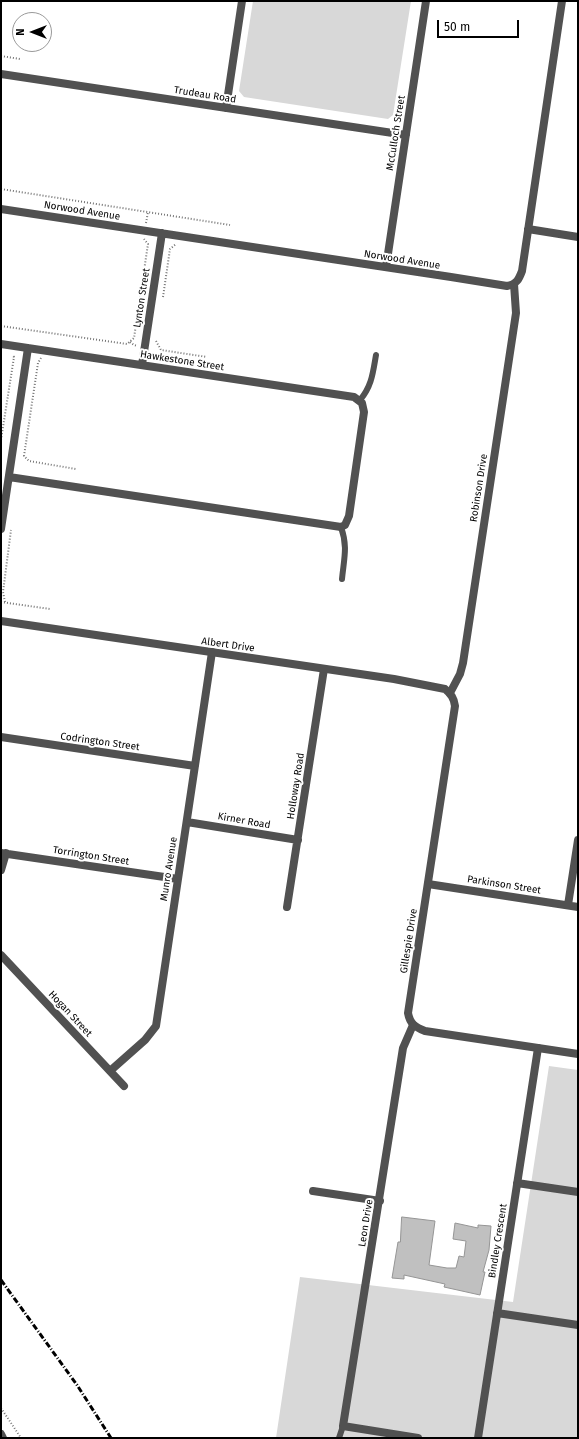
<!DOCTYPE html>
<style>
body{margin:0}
#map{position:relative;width:579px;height:1439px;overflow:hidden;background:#fff;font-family:"Fira Sans",sans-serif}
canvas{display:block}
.frame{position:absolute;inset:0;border:2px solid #000;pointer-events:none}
.north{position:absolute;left:12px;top:12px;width:40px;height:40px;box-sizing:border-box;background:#fff;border:1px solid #999;border-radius:50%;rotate:270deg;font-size:11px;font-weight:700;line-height:16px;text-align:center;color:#000}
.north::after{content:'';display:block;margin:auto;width:14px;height:18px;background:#000;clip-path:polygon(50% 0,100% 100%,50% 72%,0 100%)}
.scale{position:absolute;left:437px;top:20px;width:82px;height:18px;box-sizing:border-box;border:2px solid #000;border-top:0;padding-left:5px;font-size:12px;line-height:14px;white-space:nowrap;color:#000;-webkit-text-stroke:3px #fff;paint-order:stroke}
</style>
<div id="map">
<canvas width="579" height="1439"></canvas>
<div class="frame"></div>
<div class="north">N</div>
<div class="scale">50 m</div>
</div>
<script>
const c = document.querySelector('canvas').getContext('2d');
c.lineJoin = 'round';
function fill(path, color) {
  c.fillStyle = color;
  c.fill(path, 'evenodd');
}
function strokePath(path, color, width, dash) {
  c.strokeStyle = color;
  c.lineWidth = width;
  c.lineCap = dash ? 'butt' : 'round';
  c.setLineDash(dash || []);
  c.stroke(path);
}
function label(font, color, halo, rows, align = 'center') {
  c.font = font + ' "Fira Sans",sans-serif';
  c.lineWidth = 4;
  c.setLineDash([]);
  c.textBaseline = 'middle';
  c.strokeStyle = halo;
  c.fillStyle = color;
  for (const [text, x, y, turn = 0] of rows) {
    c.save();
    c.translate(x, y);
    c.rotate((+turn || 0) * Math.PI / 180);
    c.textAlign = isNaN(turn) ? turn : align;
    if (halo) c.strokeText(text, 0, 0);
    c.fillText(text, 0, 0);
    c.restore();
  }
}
fill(new Path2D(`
 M 253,1 L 411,1 L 393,115 L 388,119 L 244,97 L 239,91 Z
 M 549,1066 L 578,1070 L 578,1438 L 276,1438 L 300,1277 L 513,1302 Z`), '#d8d8d8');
const building = new Path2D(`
 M 402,1217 L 435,1221 L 429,1265 L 447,1268 L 456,1268 L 459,1256 L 464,1257 L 466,1241 L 453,1239 L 455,1223 L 478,1228 L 478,1225 L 491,1226 L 489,1250 L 483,1272 L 485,1272 L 480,1295 L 444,1287 L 445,1284 L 404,1275 L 404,1279 L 392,1278 L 398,1242 L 400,1242 Z`);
fill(building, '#c0c0c0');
strokePath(building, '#959595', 1);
strokePath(new Path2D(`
 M 1,56 L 20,59
 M 1,189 L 230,225
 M 146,223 L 148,212
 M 163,297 L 170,249 L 176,244
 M 1,326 L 127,344 L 134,338 L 148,244 L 144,239
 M 156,341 L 161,350 L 207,357
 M 130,342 L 134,345 L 137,346
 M 41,358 L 38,363 L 24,456 L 29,461 L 76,469
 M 1,440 L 14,357 L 12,355
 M 1,602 L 50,609
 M 5,602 L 3,592 L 11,530
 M 1,1408 L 21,1438`), '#737373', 2, [1, 2]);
strokePath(new Path2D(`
 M 360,400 C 372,386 373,372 376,355
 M 341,527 C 348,547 344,558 342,579
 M 339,1438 L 343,1426`), '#515151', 6);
strokePath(new Path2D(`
 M 1,74 L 406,135
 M 226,108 L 242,1
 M 1,209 L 451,277 L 507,286 C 517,284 519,279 522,271 L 562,1
 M 528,229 L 578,237
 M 386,267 L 426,1
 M 1,344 L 354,397 L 362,403 L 364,412 L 349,516 L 345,525 L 341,527 L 9,477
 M 142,365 L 162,233
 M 1,529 L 28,348
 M 450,693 L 460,674 L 463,663 L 516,313 L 514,284
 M 1,737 L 195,766
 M 187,822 L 298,840
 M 1,853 L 178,879
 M 1,870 L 6,853
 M 428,884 L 578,907
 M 568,905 L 578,840
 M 287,907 L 324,669
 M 1,955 L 124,1086
 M 413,1025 L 403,1048 L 343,1426 L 418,1438
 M 110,1071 L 145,1040 L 156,1026 L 212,652
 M 517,1183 L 578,1192
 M 313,1191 L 380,1201
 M 497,1313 L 578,1325
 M 1,1434 L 3,1438
 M 478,1438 L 538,1048`), '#515151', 8);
strokePath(new Path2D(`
 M 1,621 L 394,679 L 445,689 C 451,694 454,698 455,706 L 408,1013 C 410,1024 415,1027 425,1031 L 578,1054`), '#515151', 8);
strokePath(new Path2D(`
 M 1,1280 L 77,1385 L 111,1438`), '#000', 3, [6, 2, 1, 2]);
label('10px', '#000', '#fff', [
 ["Trudeau Road",205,95,9],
 ["McCulloch Street",396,133,-81],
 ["Norwood Avenue",82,211,9],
 ["Norwood Avenue",402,260,9],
 ["Lynton Street",142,298,-81],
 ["Hawkestone Street",182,361,9],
 ["Robinson Drive",479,488,-81],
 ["Albert Drive",228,645,8],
 ["Codrington Street",100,742,8],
 ["Holloway Road",296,786,-81],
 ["Kirner Road",244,821,10],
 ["Torrington Street",91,856,9],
 ["Munro Avenue",169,869,-81],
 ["Parkinson Street",504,885,9],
 ["Gillespie Drive",409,941,-81],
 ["Hogan Street",70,1014,47],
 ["Leon Drive",366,1223,-81],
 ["Bindley Crescent",498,1241,-81]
]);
</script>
